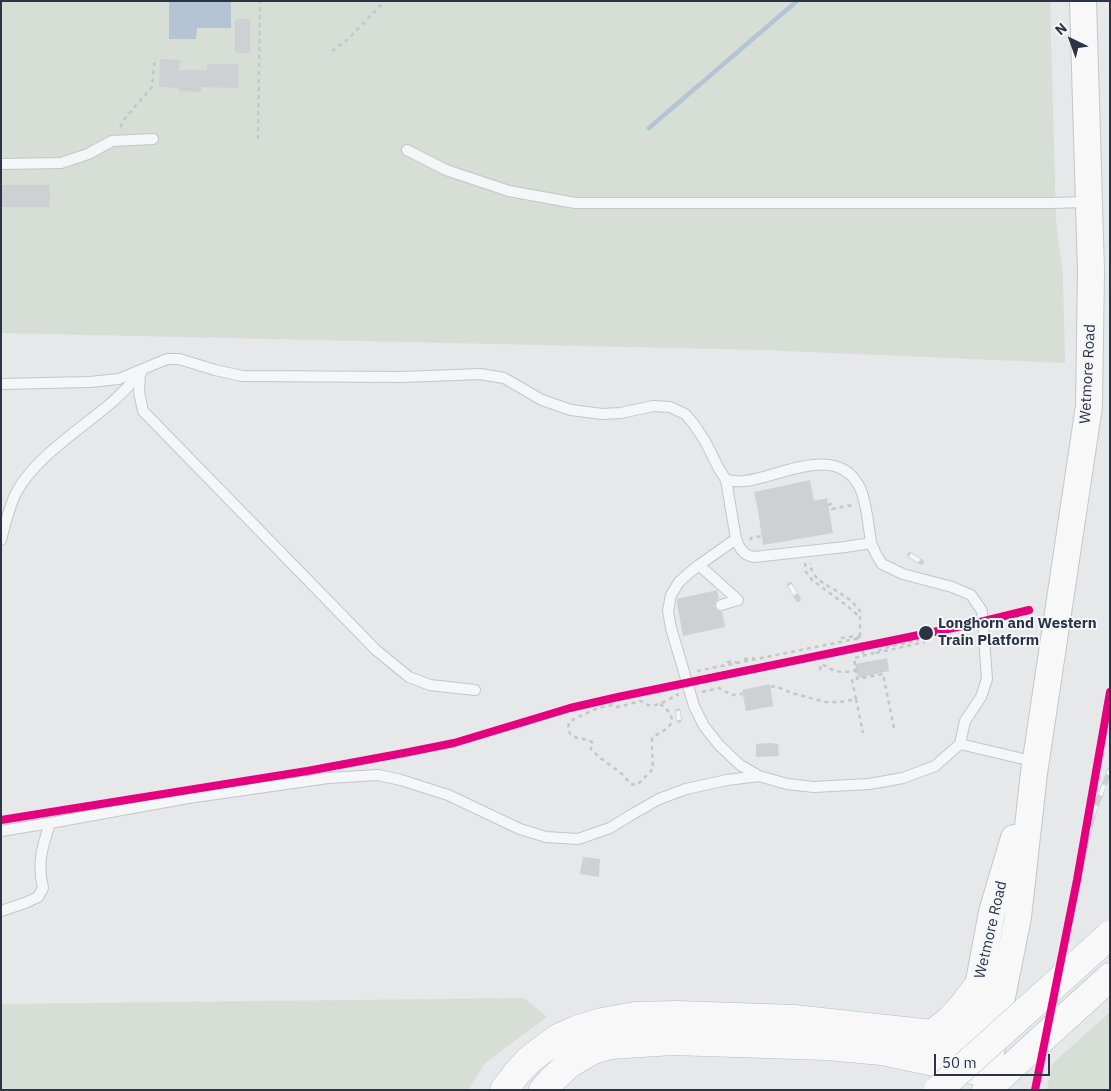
<!DOCTYPE html>
<style>
body{margin:0}
#map{position:relative;width:1111px;height:1091px;overflow:hidden;background:#e6e8ea;font-family:"IBM Plex Sans",sans-serif}
canvas{display:block}
.frame{position:absolute;inset:0;border:2px solid #2b3445;pointer-events:none}
.north{position:absolute;left:1046px;top:15px;width:50px;height:50px;-webkit-text-stroke:4px #f4f6f9;paint-order:stroke;rotate:318deg;font-size:14px;font-weight:700;line-height:20px;text-align:center;color:#2b3445}
.north::after{content:'';display:block;margin:auto;width:18px;height:22px;background:#2b3445;clip-path:polygon(50% 0,100% 100%,50% 72%,0 100%)}
.scale{position:absolute;left:934px;top:1054px;width:116px;height:22px;box-sizing:border-box;border:2px solid #2b3445;border-top:0;padding-left:6px;font-size:15px;line-height:18px;white-space:nowrap;color:#2b3445;-webkit-text-stroke:4px #f4f6f9;paint-order:stroke}
</style>
<div id="map">
<canvas width="1111" height="1091"></canvas>
<div class="frame"></div>
<div class="north">N</div>
<div class="scale">50 m</div>
</div>
<script>
const c = document.querySelector('canvas').getContext('2d');
c.lineJoin = 'round';
function fill(path, color) {
  c.fillStyle = color;
  c.fill(path, 'evenodd');
}
function strokePath(path, color, width, dash) {
  c.strokeStyle = color;
  c.lineWidth = width;
  c.lineCap = dash ? 'butt' : 'round';
  c.setLineDash(dash || []);
  c.stroke(path);
}
function label(font, color, halo, rows, align = 'center') {
  c.font = font + ' "IBM Plex Sans",sans-serif';
  c.lineWidth = 4;
  c.setLineDash([]);
  c.textBaseline = 'middle';
  c.strokeStyle = halo;
  c.fillStyle = color;
  for (const [text, x, y, turn = 0] of rows) {
    c.save();
    c.translate(x, y);
    c.rotate((+turn || 0) * Math.PI / 180);
    c.textAlign = isNaN(turn) ? turn : align;
    if (halo) c.strokeText(text, 0, 0);
    c.fillText(text, 0, 0);
    c.restore();
  }
}
fill(new Path2D(`
 M 1,1 L 1050,1 L 1056,219 L 1063,277 L 1065,363 L 763,350 L 1,333 Z
 M 524,998 L 547,1017 L 485,1063 L 468,1090 L 1,1090 L 1,1004 Z
 M 1110,1012 L 1110,1090 L 1047,1090 L 1052,1064 Z`), '#d6ded6');
fill(new Path2D(`
 M 169,1 L 231,1 L 231,28 L 197,28 L 196,39 L 169,39 Z`), '#b4c4d5');
strokePath(new Path2D(`
 M 649,128 L 797,1`), '#b4c4d5', 4.5);
fill(new Path2D(`
 M 235,19 L 250,19 L 250,53 L 235,53 Z
 M 160,59 L 180,60 L 179,70 L 207,70 L 207,64 L 239,64 L 238,88 L 201,87 L 201,92 L 179,91 L 179,88 L 159,87 Z
 M 1,185 L 50,185 L 50,207 L 1,207 Z
 M 810,480 L 814,501 L 827,498 L 833,533 L 763,545 L 758,510 L 754,492 Z
 M 717,590 L 719,598 L 716,601 L 714,606 L 717,610 L 722,612 L 725,627 L 683,636 L 677,603 L 677,599 Z
 M 887,658 L 889,671 L 858,678 L 855,664 Z
 M 770,684 L 773,706 L 746,711 L 742,690 Z
 M 770,743 L 778,744 L 779,756 L 756,757 L 756,744 Z
 M 583,857 L 600,859 L 599,877 L 580,874 Z`), '#ced0d3');
const lane = new Path2D(`
 M 407,150 L 446,170 L 509,191 L 575,203 L 1050,203 L 1088,202
 M 1,164 L 61,163 L 88,154 L 112,141 L 153,139
 M 140,374 L 139,392 L 143,411 L 376,650 L 409,677 L 430,685 L 475,690
 M 1,384 L 90,382 L 119,379 L 167,359 L 179,359 L 215,370 L 242,376 L 402,377 L 480,374 L 504,378 L 542,400 L 571,410 L 602,414 L 621,413 L 653,406 L 670,407 L 685,414 L 693,423 L 705,441 L 719,469 L 726,480 L 736,539
 M 726,480 C 732,481 739,482 745,481 C 780,477 836,443 859,486 C 866,498 869,528 871,543
 M 736,539 C 740,549 743,555 754,557 L 845,547 L 871,543 L 876,554 L 882,564 L 903,574 L 952,587 L 971,595 L 982,611 L 987,679 L 981,697 L 965,721 L 960,744 L 935,766 L 903,778 L 869,784 L 814,787 L 787,784 L 759,776 L 740,765 L 719,745 L 704,726 L 694,706 L 671,628 L 668,611 L 671,595 L 679,582 L 689,573 L 699,565 Z
 M 1,540 C 5,525 9,507 16,493 C 34,458 82,428 111,403 C 122,394 131,383 141,373
 M 699,565 L 738,600 L 721,605
 M 960,744 L 1036,762
 M 1,831 L 50,823 L 188,798 L 328,778 L 378,775 L 401,780 L 448,795 L 520,829 L 546,837 L 578,839 L 610,828 L 631,815 L 659,799 L 686,789 L 727,780 L 759,776
 M 1,911 L 25,903 L 38,897 L 43,888 C 37,863 42,848 50,823`);
const secondary = new Path2D(`
 M 991,1052 L 1018,917 L 1034,773 L 1089,406 L 1091,271 L 1083,1
 M 964,1061 L 992,912 L 1014,838`);
const highway = new Path2D(`
 M 932,1034 L 949,1021 L 961,1008 L 978,986
 M 504,1090 L 517,1073 L 529,1060 L 558,1038 L 576,1030 L 602,1022 L 635,1016 L 677,1015 L 794,1019 L 932,1034 L 992,1045
 M 543,1090 L 552,1080 L 569,1064 L 593,1050 L 610,1045 L 673,1041 L 827,1046 L 882,1051 L 987,1073
 M 986,1090 L 1110,977`);
strokePath(lane, '#c4c6c8', 12);
strokePath(secondary, '#c4c6c8', 28);
strokePath(highway, '#b8bbbf', 29);
strokePath(new Path2D(`
 M 332,51 L 346,41 L 385,1
 M 120,127 L 126,117 L 152,87 L 155,58
 M 258,139 L 260,1
 M 828,505 L 831,504 L 832,509 L 853,505
 M 750,540 L 751,538 L 762,536
 M 805,563 L 806,572 L 812,580 L 846,605 L 861,618
 M 841,638 L 856,636 L 860,638 L 864,656
 M 876,653 L 925,642
 M 745,658 L 745,659 L 753,658 L 754,659
 M 728,661 L 728,662 L 734,661 L 737,663
 M 820,670 L 821,664 C 825,665 828,668 833,670 C 840,673 848,672 856,670
 M 697,671 L 860,638 L 860,611 C 855,605 850,599 843,595 C 830,586 812,581 810,563
 M 771,687 L 775,686 L 792,693 L 825,702 L 840,702 L 856,699 L 852,680 L 857,679
 M 702,692 L 719,688 L 732,695 L 742,694
 M 856,699 L 863,733
 M 660,704 C 669,710 678,720 666,729 C 662,732 657,734 652,738 L 652,749 L 653,769 L 637,785 L 631,784 L 622,774 L 599,757 L 591,749 L 591,746 L 593,743 C 583,735 565,743 569,722 L 578,717 L 598,708 L 612,705 L 618,707 L 641,701 C 643,702 646,704 648,705 C 659,707 670,698 679,694
 M 894,728 L 883,674 L 857,679 L 854,658 L 874,653 L 884,648 L 919,640`), '#c5c6ca', 2.5, [4, 4]);
strokePath(lane, '#f5f6f7', 10);
strokePath(secondary, '#f8f8f8', 26);
strokePath(highway, '#f8f8f8', 28);
const rail = new Path2D(`
 M 910,555 L 921,562
 M 790,585 L 798,599
 M 678,711 L 679,720
 M 1,820 L 307,771 L 404,753 L 454,743 L 570,708 L 618,697 L 972,624 L 1029,610
 M 1077,880 L 1094,811 L 1110,770`);
strokePath(rail, '#cecfd2', 5.5);
strokePath(rail, '#f4f6f9', 4, [11]);
const highwayBridge = new Path2D(`
 M 938,1090 L 1110,935`);
strokePath(highwayBridge, '#b8bbbf', 29, []);
strokePath(highwayBridge, '#f8f8f8', 28);
strokePath(new Path2D(`
 M 1,820 L 307,771 L 404,753 L 454,743 L 570,708 L 618,697 L 972,624 L 1029,610
 M 1035,1090 L 1077,880 L 1110,692`), '#e5007d', 8);
for (const [x, y, r, color] of [
 [926,633,8,"#2b3445"]
]) {
  const dot = new Path2D();
  dot.arc(x, y, r, 0, 2 * Math.PI);
  c.fillStyle = color;
  c.fill(dot);
  strokePath(dot, '#f4f6f9', 2);
}
label('15px', '#2b3445', '#f4f6f9', [
 ["Wetmore Road",1088,374,-87],
 ["Wetmore Road",991,930,-77]
]);
label('bold 15px', '#2b3445', '#f4f6f9', [
 ["Longhorn and Western",938,624],
 ["Train Platform",938,641]
], 'left');
</script>
